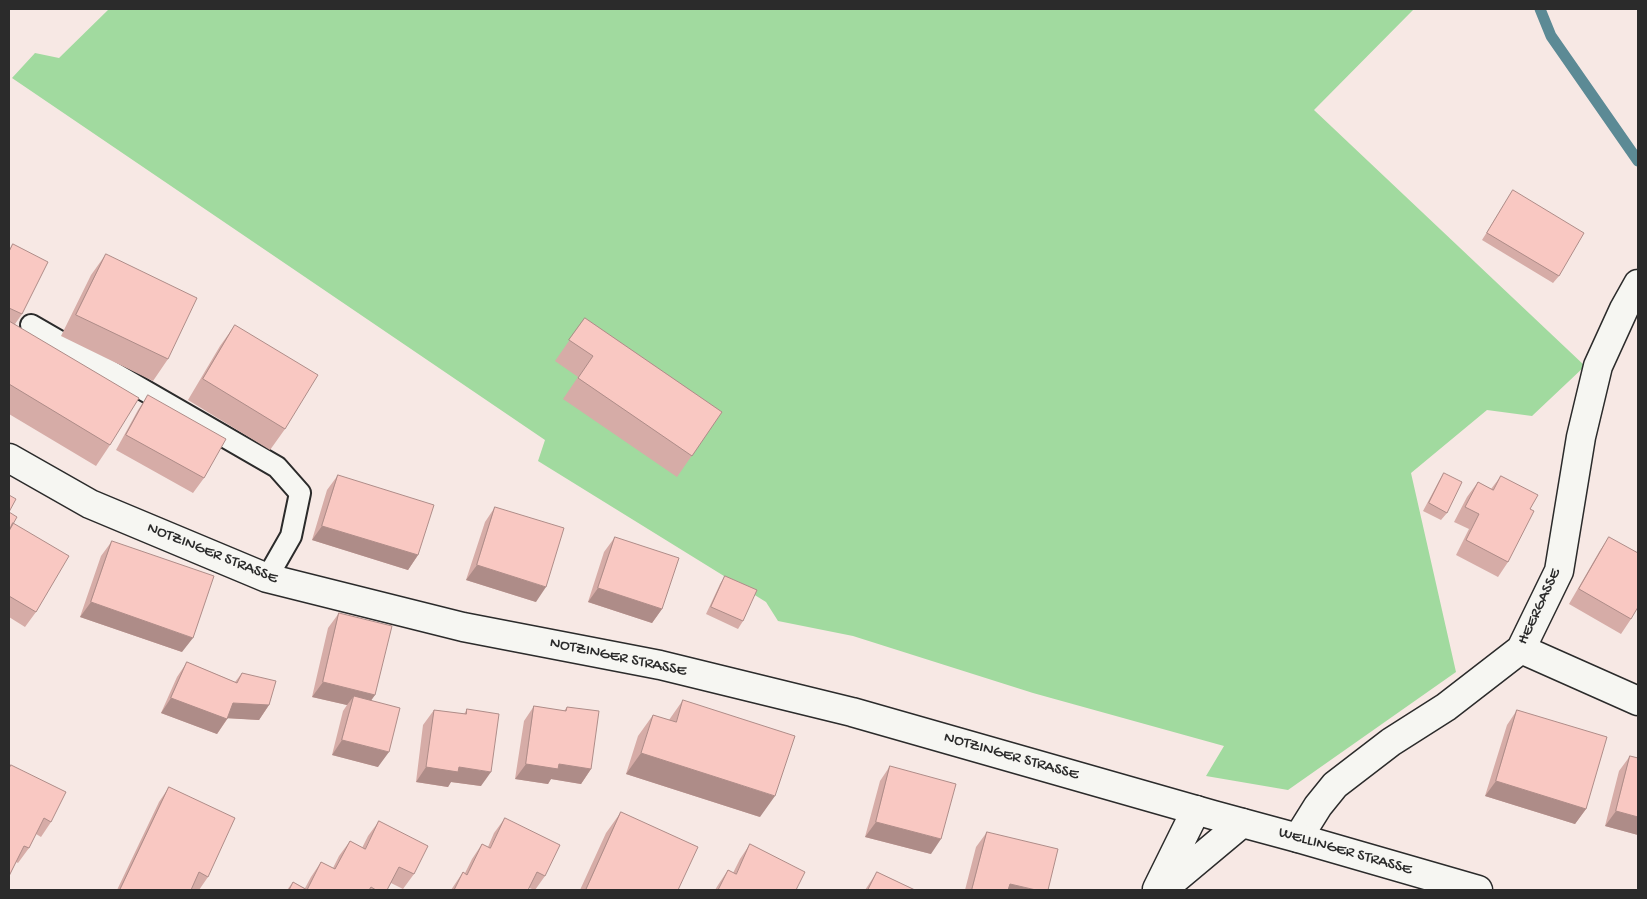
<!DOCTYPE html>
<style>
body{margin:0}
#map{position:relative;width:1647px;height:899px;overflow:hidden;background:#f7e8e4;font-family:"Gochi Hand",sans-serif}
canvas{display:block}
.frame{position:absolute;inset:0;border:10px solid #2b2b2b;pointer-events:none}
</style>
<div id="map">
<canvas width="1647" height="899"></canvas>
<div class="frame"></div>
</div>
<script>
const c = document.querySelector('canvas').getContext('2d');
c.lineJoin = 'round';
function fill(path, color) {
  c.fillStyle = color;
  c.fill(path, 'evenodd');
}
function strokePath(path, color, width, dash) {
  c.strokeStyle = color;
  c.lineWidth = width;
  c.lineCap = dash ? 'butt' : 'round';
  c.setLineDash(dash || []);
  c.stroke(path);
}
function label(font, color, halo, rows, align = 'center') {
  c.font = font + ' "Gochi Hand",sans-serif';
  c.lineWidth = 4.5;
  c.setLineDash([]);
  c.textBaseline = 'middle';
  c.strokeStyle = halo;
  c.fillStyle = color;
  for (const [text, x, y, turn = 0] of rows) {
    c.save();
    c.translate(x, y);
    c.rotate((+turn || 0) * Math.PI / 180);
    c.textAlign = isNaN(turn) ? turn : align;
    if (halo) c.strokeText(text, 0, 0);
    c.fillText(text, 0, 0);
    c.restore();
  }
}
fill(new Path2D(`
 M 109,9 L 1414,9 L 1314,110 L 1585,366 L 1532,416 L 1487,410 L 1411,473 L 1456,672 L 1288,790 L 1206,776 L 1224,746 L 1033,693 L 853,636 L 778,621 L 766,602 L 538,461 L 545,440 L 12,78 L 35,53 L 59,58 Z`), '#a1da9f');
strokePath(new Path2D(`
 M 1540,9 L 1551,36 L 1638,161`), '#5c8a95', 11);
const lane = new Path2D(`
 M 31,325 L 277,467 L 300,493 L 291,536 L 267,578`);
const street = new Path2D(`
 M 1521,649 L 1638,701
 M 1298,838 L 1318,806 L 1335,785 L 1391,742 L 1446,707 L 1521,649 L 1559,571 L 1581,437 L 1598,366 L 1624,309 L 1638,284
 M 1157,889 L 1196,810
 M 1162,890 L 1242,823`);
const secondary = new Path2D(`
 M 9,458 L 90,504 L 267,578 L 463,627 L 660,665 L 852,712 L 1213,815 L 1298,838 L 1478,890`);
strokePath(lane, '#2b2b2b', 24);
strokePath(street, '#2b2b2b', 31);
strokePath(secondary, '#2b2b2b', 31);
strokePath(lane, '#f6f6f2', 20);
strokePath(street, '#f6f6f2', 28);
strokePath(secondary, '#f6f6f2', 28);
fill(new Path2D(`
 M 1513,190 L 1559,276 L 1553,283 L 1482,240 Z
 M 13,244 L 22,314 L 15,324 L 110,445 L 96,466 L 9,414 L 9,250 Z
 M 106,254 L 168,359 L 153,381 L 61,336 L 91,275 Z
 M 585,318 L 722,412 L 677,477 L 563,399 L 578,377 L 555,361 Z
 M 235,325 L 285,429 L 270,450 L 188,400 L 220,346 Z
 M 148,395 L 204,478 L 193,493 L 116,450 L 138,410 Z
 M 1444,473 L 1447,513 L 1441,520 L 1423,511 L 1439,481 Z
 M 338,475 L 418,555 L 408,570 L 312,540 L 327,490 Z
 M 1501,476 L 1530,509 L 1508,562 L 1498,577 L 1456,555 L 1469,529 L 1454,522 L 1467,497 L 1478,482 L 1491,489 Z
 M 9,495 L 9,512 L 13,523 L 36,612 L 25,627 L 9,617 Z
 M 495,507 L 536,602 L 466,580 L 485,522 Z
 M 615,537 L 662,609 L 652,623 L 588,602 L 604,552 Z
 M 1609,537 L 1631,619 L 1621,634 L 1569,604 L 1599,552 Z
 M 112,541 L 182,652 L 80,617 L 101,556 Z
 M 725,576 L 743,621 L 738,629 L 706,614 L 720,584 Z
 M 339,613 L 375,695 L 371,700 L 378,767 L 332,755 L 343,711 L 347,705 L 312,697 L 328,628 Z
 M 187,662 L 235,682 L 242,673 L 269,705 L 259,720 L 228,718 L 217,734 L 161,713 L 177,677 Z
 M 683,700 L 760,817 L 626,774 L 638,736 L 653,715 L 669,720 Z
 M 534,706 L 564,711 L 567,707 L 591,769 L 581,784 L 551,779 L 548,784 L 515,779 L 524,721 Z
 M 467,709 L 481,786 L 451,782 L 448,787 L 416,782 L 423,725 L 434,710 L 464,714 Z
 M 1517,710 L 1586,809 L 1575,824 L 1485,796 L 1507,725 Z
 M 1630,756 L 1638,758 L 1638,835 L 1605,826 L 1619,771 Z
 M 11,765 L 51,822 L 41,837 L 36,834 L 29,848 L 18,863 L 16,862 L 9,877 L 9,768 Z
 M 890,766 L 931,854 L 865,837 L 880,781 Z
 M 169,787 L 208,877 L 199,890 L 195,890 L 192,889 L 191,890 L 117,890 L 159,802 Z
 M 621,812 L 678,890 L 580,890 L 606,833 Z
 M 505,818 L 545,876 L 535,890 L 529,888 L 528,890 L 451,890 L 463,872 L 465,873 L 472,859 L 482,844 L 488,847 L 494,833 Z
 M 379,821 L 414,874 L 403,889 L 391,883 L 387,890 L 287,890 L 293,882 L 305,888 L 311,877 L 321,862 L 333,868 L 339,856 L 350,841 L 362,848 L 368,836 Z
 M 987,832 L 1048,890 L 965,890 L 976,847 Z
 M 750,844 L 796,890 L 715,890 L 718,885 L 728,870 L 733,873 L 740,859 Z
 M 877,872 L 915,890 L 865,890 Z`), '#d6aca7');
fill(new Path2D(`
 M 322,526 L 418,555 L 408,570 L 312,540 Z
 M 477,565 L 546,587 L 536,602 L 466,580 Z
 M 598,588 L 662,609 L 652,623 L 588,602 Z
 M 91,602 L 193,638 L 182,652 L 80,617 Z
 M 323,682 L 375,695 L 365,709 L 354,696 L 347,705 L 312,697 Z
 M 171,698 L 233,703 L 269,705 L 259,720 L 223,718 L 227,719 L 217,734 L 161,713 Z
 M 342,740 L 389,752 L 378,767 L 332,755 Z
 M 641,753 L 775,796 L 760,817 L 626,774 Z
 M 526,764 L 559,764 L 591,769 L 581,784 L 551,779 L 548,784 L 515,779 Z
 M 426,767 L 459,767 L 491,772 L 481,786 L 451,782 L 448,787 L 416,782 Z
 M 1496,781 L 1586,809 L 1575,824 L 1485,796 Z
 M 1616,811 L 1638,817 L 1638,835 L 1605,826 Z
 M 876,822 L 941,839 L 931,854 L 865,837 Z
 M 1010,884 L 1036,890 L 1006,890 Z`), '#ae8c88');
const building = new Path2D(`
 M 1513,190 L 1584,233 L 1559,276 L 1487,233 Z
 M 13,244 L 48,262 L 22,314 L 9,308 L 9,252 Z
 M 106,254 L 197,298 L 168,359 L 76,315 Z
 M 585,318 L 722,412 L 692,456 L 578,378 L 593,356 L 569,340 Z
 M 9,321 L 139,398 L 110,445 L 9,384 Z
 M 235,325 L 318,375 L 285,429 L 203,379 Z
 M 148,395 L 226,439 L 204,478 L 126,435 Z
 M 1444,473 L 1462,482 L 1447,513 L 1429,503 Z
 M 338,475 L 434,505 L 418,555 L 322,526 Z
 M 1501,476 L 1538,495 L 1530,509 L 1534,511 L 1508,562 L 1466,540 L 1479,514 L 1465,507 L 1478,482 L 1493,490 Z
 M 9,495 L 16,499 L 9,512 L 17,517 L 9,531 Z
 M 495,507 L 564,528 L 546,587 L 477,565 Z
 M 13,523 L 69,556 L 36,612 L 9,596 L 9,531 Z
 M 615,537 L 679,558 L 662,609 L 598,588 Z
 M 1609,537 L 1638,553 L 1638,607 L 1631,619 L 1579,589 Z
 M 112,541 L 214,576 L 193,638 L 91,602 Z
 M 725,576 L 757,590 L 743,621 L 711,607 Z
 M 339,613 L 392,626 L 375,695 L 323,682 Z
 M 187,662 L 237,683 L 242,673 L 276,681 L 269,705 L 233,703 L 227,719 L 171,698 Z
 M 354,696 L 400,708 L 389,752 L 342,740 Z
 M 683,700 L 795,736 L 775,796 L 641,753 L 653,715 L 676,722 Z
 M 534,706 L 566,711 L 567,707 L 599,711 L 591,769 L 559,764 L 558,769 L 526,764 Z
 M 467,709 L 499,714 L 491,772 L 459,767 L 458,772 L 426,767 L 434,710 L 466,714 Z
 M 1517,710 L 1607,737 L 1586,809 L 1496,781 Z
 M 1630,756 L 1638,758 L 1638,817 L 1616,811 Z
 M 11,765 L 66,792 L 51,822 L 44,818 L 29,848 L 24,846 L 9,876 L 9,769 Z
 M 890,766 L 956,784 L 941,839 L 876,822 Z
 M 169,787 L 235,818 L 208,877 L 199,872 L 191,890 L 120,890 Z
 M 621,812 L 698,847 L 678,890 L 586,890 Z
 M 505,818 L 560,845 L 545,876 L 537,872 L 528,890 L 454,890 L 463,872 L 467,875 L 482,844 L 490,848 Z
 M 379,821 L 428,846 L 414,874 L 399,867 L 387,890 L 376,890 L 371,887 L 369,890 L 289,890 L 293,882 L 307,890 L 321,862 L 335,869 L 350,841 L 365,849 Z
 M 987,832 L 1058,849 L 1048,890 L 1036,890 L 1010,884 L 1008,890 L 972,890 Z
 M 750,844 L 805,872 L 796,890 L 718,890 L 728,870 L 736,874 Z
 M 877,872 L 915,890 L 868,890 Z`);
fill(building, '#f9c8c2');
strokePath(building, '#ae8c88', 1);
label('16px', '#2b2b2b', '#f6f6f2', [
 ["NOTZINGER STRASSE",212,554,22],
 ["HEERGASSE",1540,607,-65],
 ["NOTZINGER STRASSE",618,658,12],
 ["NOTZINGER STRASSE",1011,757,16],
 ["WELLINGER STRASSE",1345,852,16]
]);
</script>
